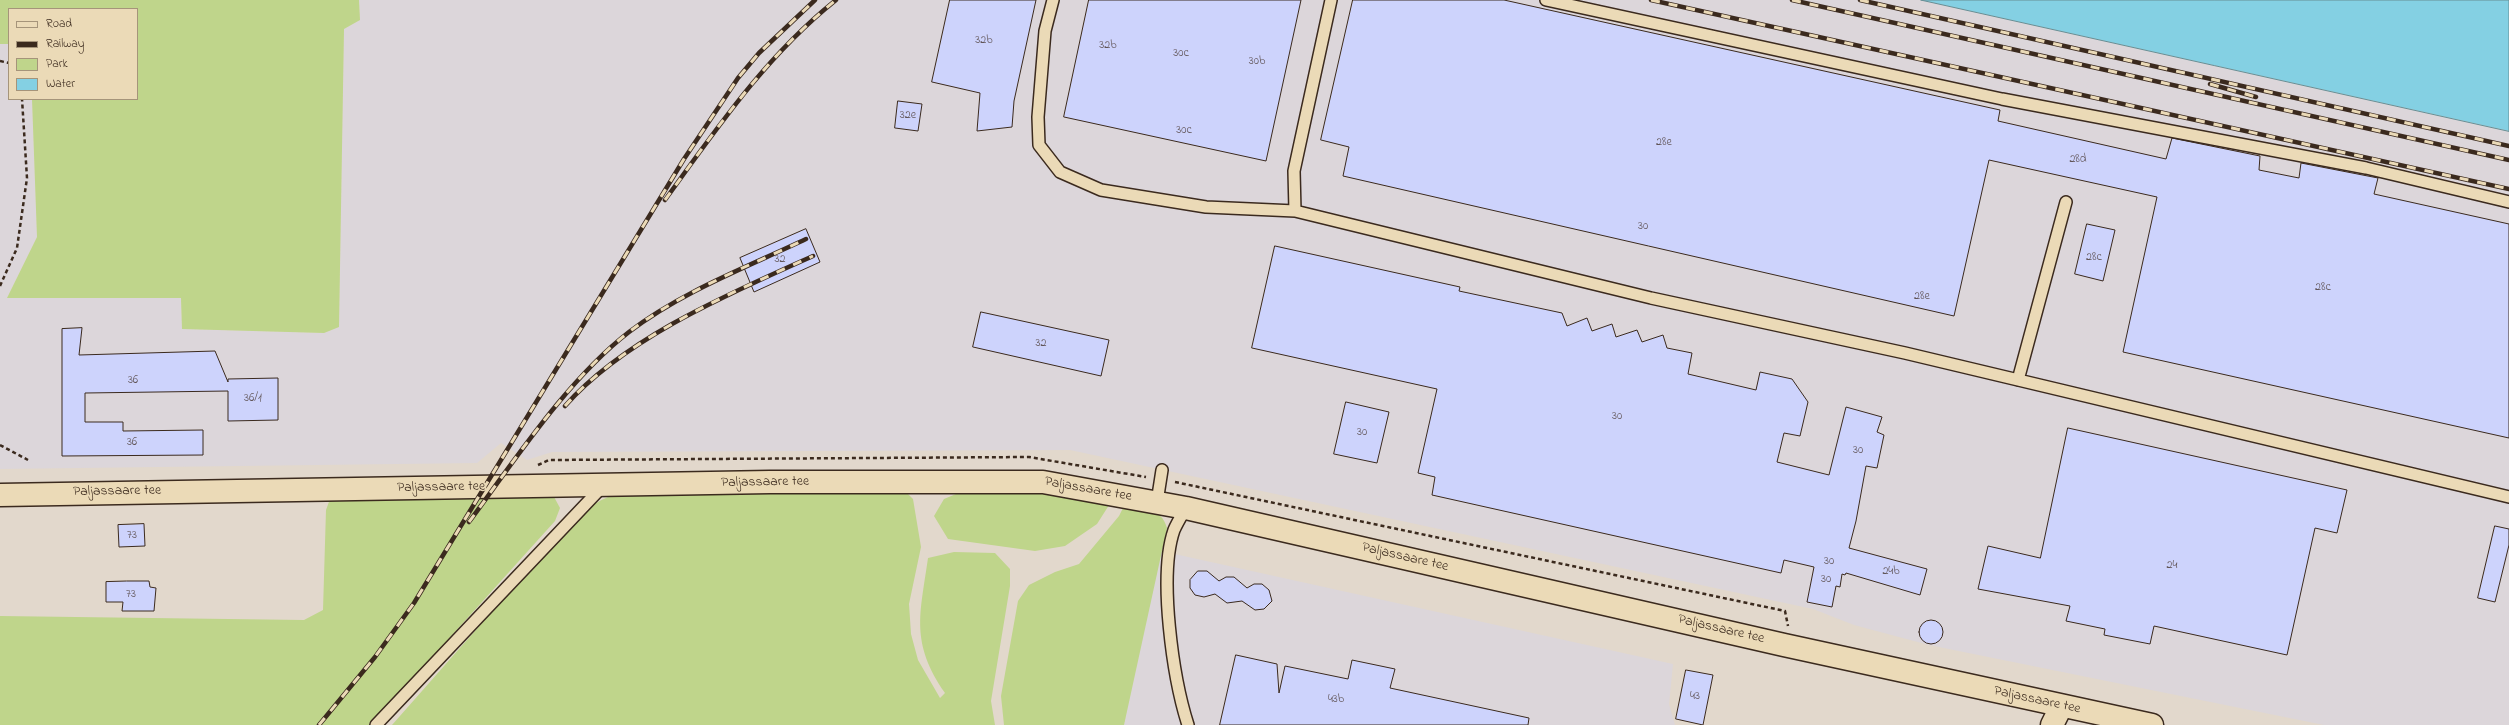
<!DOCTYPE html>
<style>
body{margin:0}
#map{position:relative;width:2509px;height:725px;overflow:hidden;background:#e2d8cc;font-family:"Indie Flower",sans-serif}
canvas{display:block}
.legend{position:absolute;left:8px;top:8px;width:130px;height:92px;box-sizing:border-box;background:#ebdab7;border:1px solid #a5947a;margin:0;padding:5px 7px;list-style:none;font-size:12px;color:#3b2a1e}
.legend li{display:flex;align-items:center;gap:8px;height:20px}
.legend b{width:20px;border:1px solid #a5947a}
</style>
<div id="map">
<canvas width="2509" height="725"></canvas>
<ul class="legend">
<li><b style="height:5px;background:#ebdab7"></b>Road</li>
<li><b style="height:5px;background:#3b2a1e"></b>Railway</li>
<li><b style="height:11px;background:#bfd58b"></b>Park</li>
<li><b style="height:11px;background:#84d0e3"></b>Water</li>
</ul>
</div>
<script>
const c = document.querySelector('canvas').getContext('2d');
c.lineJoin = 'round';
function fill(path, color) {
  c.fillStyle = color;
  c.fill(path, 'evenodd');
}
function strokePath(path, color, width, dash) {
  c.strokeStyle = color;
  c.lineWidth = width;
  c.lineCap = dash ? 'butt' : 'round';
  c.setLineDash(dash || []);
  c.stroke(path);
}
function label(font, color, halo, rows, align = 'center') {
  c.font = font + ' "Indie Flower",sans-serif';
  c.lineWidth = 3;
  c.setLineDash([]);
  c.textBaseline = 'middle';
  c.strokeStyle = halo;
  c.fillStyle = color;
  for (const [text, x, y, turn = 0] of rows) {
    c.save();
    c.translate(x, y);
    c.rotate((+turn || 0) * Math.PI / 180);
    c.textAlign = isNaN(turn) ? turn : align;
    if (halo) c.strokeText(text, 0, 0);
    c.fillText(text, 0, 0);
    c.restore();
  }
}
fill(new Path2D(`
 M 359,0 L 1921,0 L 2509,131 L 2509,725 L 2324,725 L 1929,645 L 1854,625 L 1813,609 L 1070,450 L 552,452 L 527,460 L 501,443 L 477,463 L 0,469 L 0,44 L 9,44 L 9,99 L 32,99 L 37,237 L 7,298 L 181,298 L 182,329 L 324,333 L 339,327 L 344,29 L 360,20 Z
 M 1161,551 L 1673,664 L 1669,704 L 1675,725 L 1124,725 Z`), '#dcd6da');
fill(new Path2D(`
 M 0,0 L 359,0 L 360,20 L 344,29 L 339,327 L 324,333 L 182,329 L 181,298 L 7,298 L 37,237 L 32,99 L 137,99 L 137,9 L 9,9 L 9,44 L 0,44 Z
 M 968,489 L 1031,490 L 1111,502 L 1097,524 L 1065,546 L 1035,551 L 948,539 L 934,516 L 944,499 Z
 M 905,491 L 913,499 L 921,547 L 909,604 L 911,634 L 918,660 L 940,698 L 945,693 C 910,642 920,615 928,558 L 954,552 L 995,553 L 1010,569 L 1010,586 L 991,701 L 995,725 L 392,725 L 564,530 C 581,514 594,501 616,494 Z
 M 553,495 L 560,508 L 555,521 L 371,725 L 0,725 L 0,616 L 304,620 L 323,610 L 326,510 L 330,499 Z
 M 1125,504 C 1143,508 1161,507 1167,528 L 1124,725 L 1004,725 L 1001,696 L 1018,601 L 1029,585 L 1055,572 L 1079,564 L 1119,516 Z`), '#bfd58b');
const water = new Path2D(`
 M 1921,0 L 2509,0 L 2509,131 Z`);
fill(water, '#84d0e3');
strokePath(water, '#678e94', 1);
const building = new Path2D(`
 M 950,0 L 1036,0 L 1014,101 L 1012,127 L 977,131 L 980,93 L 932,82 Z
 M 1089,0 L 1301,0 L 1266,161 L 1064,117 Z
 M 1353,0 L 1504,0 L 2000,110 L 1998,121 L 2166,159 L 2172,138 L 2260,156 L 2259,170 L 2299,178 L 2301,163 L 2378,178 L 2374,194 L 2509,224 L 2509,438 L 2123,352 L 2157,197 L 1989,160 L 1954,316 L 1343,176 L 1349,147 L 1321,140 Z
 M 898,101 L 922,104 L 918,131 L 895,128 Z
 M 2087,224 L 2115,230 L 2103,281 L 2075,274 Z
 M 806,229 L 820,262 L 754,292 L 740,258 Z
 M 1275,246 L 1460,287 L 1459,291 L 1562,313 L 1567,326 L 1587,318 L 1592,331 L 1612,324 L 1616,337 L 1637,330 L 1642,342 L 1663,335 L 1667,348 L 1692,353 L 1688,374 L 1756,390 L 1760,372 L 1792,379 L 1808,402 L 1800,436 L 1784,433 L 1777,462 L 1829,475 L 1846,407 L 1882,417 L 1877,432 L 1884,435 L 1877,468 L 1866,466 L 1856,521 L 1849,548 L 1927,569 L 1920,595 L 1846,573 L 1845,575 L 1842,574 L 1840,587 L 1836,586 L 1832,607 L 1807,602 L 1814,567 L 1784,560 L 1781,573 L 1432,495 L 1435,477 L 1418,473 L 1437,389 L 1252,348 Z
 M 981,312 L 1109,340 L 1101,376 L 973,347 Z
 M 82,328 L 79,355 L 215,351 L 228,382 L 228,379 L 278,378 L 278,420 L 228,421 L 228,391 L 85,393 L 85,422 L 123,422 L 123,431 L 203,430 L 203,455 L 62,456 L 62,329 Z
 M 1346,402 L 1389,412 L 1377,463 L 1334,454 Z
 M 2068,428 L 2347,490 L 2337,533 L 2315,528 L 2287,655 L 2154,626 L 2150,644 L 2104,635 L 2105,629 L 2066,621 L 2070,606 L 1978,589 L 1988,546 L 2040,558 Z
 M 144,524 L 145,546 L 119,547 L 118,525 Z
 M 2495,526 L 2509,529 L 2509,545 L 2495,602 L 2478,598 Z
 M 1198,571 L 1207,571 L 1219,581 L 1226,577 L 1234,577 L 1247,588 L 1254,584 L 1262,584 L 1269,590 L 1272,601 L 1264,609 L 1255,610 L 1242,601 L 1227,603 L 1215,594 L 1204,597 L 1195,595 L 1190,588 L 1190,580 Z
 M 127,581 L 149,581 L 150,587 L 156,588 L 154,611 L 122,611 L 123,602 L 106,602 L 106,582 Z
 M1919 632a12 12 0 1 1 24 0a12 12 0 1 1-24 0Z
 M 1236,655 L 1277,664 L 1279,693 L 1285,666 L 1348,679 L 1352,660 L 1395,669 L 1390,688 L 1529,718 L 1528,725 L 1220,725 Z
 M 1686,670 L 1713,675 L 1703,725 L 1676,719 Z`);
fill(building, '#cdd3fc');
strokePath(building, '#3b2a1e', 1);
const lane = new Path2D(`
 M 1053,0 L 1045,31 L 1038,117 L 1039,145 L 1060,172 L 1101,190 L 1206,207 L 1295,211 L 1651,298 L 1905,353 L 2509,497
 M 1546,0 L 2002,99 L 2366,168 L 2509,202
 M 1295,211 L 1294,171 L 1331,0
 M 2018,380 L 2066,202
 M 1157,502 L 1162,470
 M 1186,508 C 1182,515 1177,523 1174,530 C 1158,576 1173,678 1188,725
 M 376,725 L 603,486`);
const street = new Path2D(`
 M 2052,725 L 2061,707`);
const secondary = new Path2D(`
 M 0,495 L 770,482 L 1043,482 L 1186,508 L 1784,645 L 2152,725`);
strokePath(lane, '#3b2a1e', 14);
strokePath(street, '#3b2a1e', 25);
strokePath(secondary, '#3b2a1e', 25);
strokePath(new Path2D(`
 M 0,61 L 9,63
 M 0,286 L 17,248 L 27,178 L 22,99
 M 0,445 L 28,460
 M 538,465 L 549,460 L 1029,457 L 1146,477
 M 1175,482 L 1785,611 L 1788,626`), '#3b2a1e', 2.5, [4, 3]);
strokePath(lane, '#ebdab7', 11);
strokePath(street, '#ebdab7', 22);
strokePath(secondary, '#ebdab7', 22);
const rail = new Path2D(`
 M 1651,0 L 2509,189
 M 1792,0 L 2509,160
 M 1860,0 L 2509,146
 M 2210,84 L 2256,97
 M 665,200 C 717,128 766,56 836,0
 M 565,406 C 626,337 731,293 813,256
 M 469,522 C 515,460 567,380 629,332 C 681,292 747,267 806,239
 M 319,725 L 375,657 L 414,603 L 684,159 L 738,78 L 759,53 L 815,0`);
strokePath(rail, '#3b2a1e', 4.5);
strokePath(rail, '#ebdab7', 3, [9]);
label('12px', '#605456', null, [
 ["32b",984,41],
 ["32b",1108,46],
 ["30c",1181,54],
 ["30b",1257,62],
 ["32e",908,116],
 ["30c",1184,131],
 ["28e",1664,143],
 ["28d",2078,160],
 ["30",1643,227],
 ["28c",2094,258],
 ["32",780,260],
 ["28c",2323,288],
 ["28e",1922,297],
 ["32",1041,344],
 ["36",133,381],
 ["36/1",253,399],
 ["30",1617,417],
 ["30",1362,433],
 ["36",132,443],
 ["30",1858,451],
 ["73",132,536],
 ["30",1829,562],
 ["24",2172,566],
 ["24b",1891,572],
 ["30",1826,580],
 ["73",131,595],
 ["43",1695,697],
 ["43b",1336,700]
]);
label('14px', '#3b2a1e', '#ebdab7', [
 ["Paljassaare tee",765,483,-1],
 ["Paljassaare tee",441,488,-1],
 ["Paljassaare tee",1088,490,10],
 ["Paljassaare tee",117,492,-1],
 ["Paljassaare tee",1405,558,13],
 ["Paljassaare tee",1721,630,13],
 ["Paljassaare tee",2037,701,12]
]);
</script>
